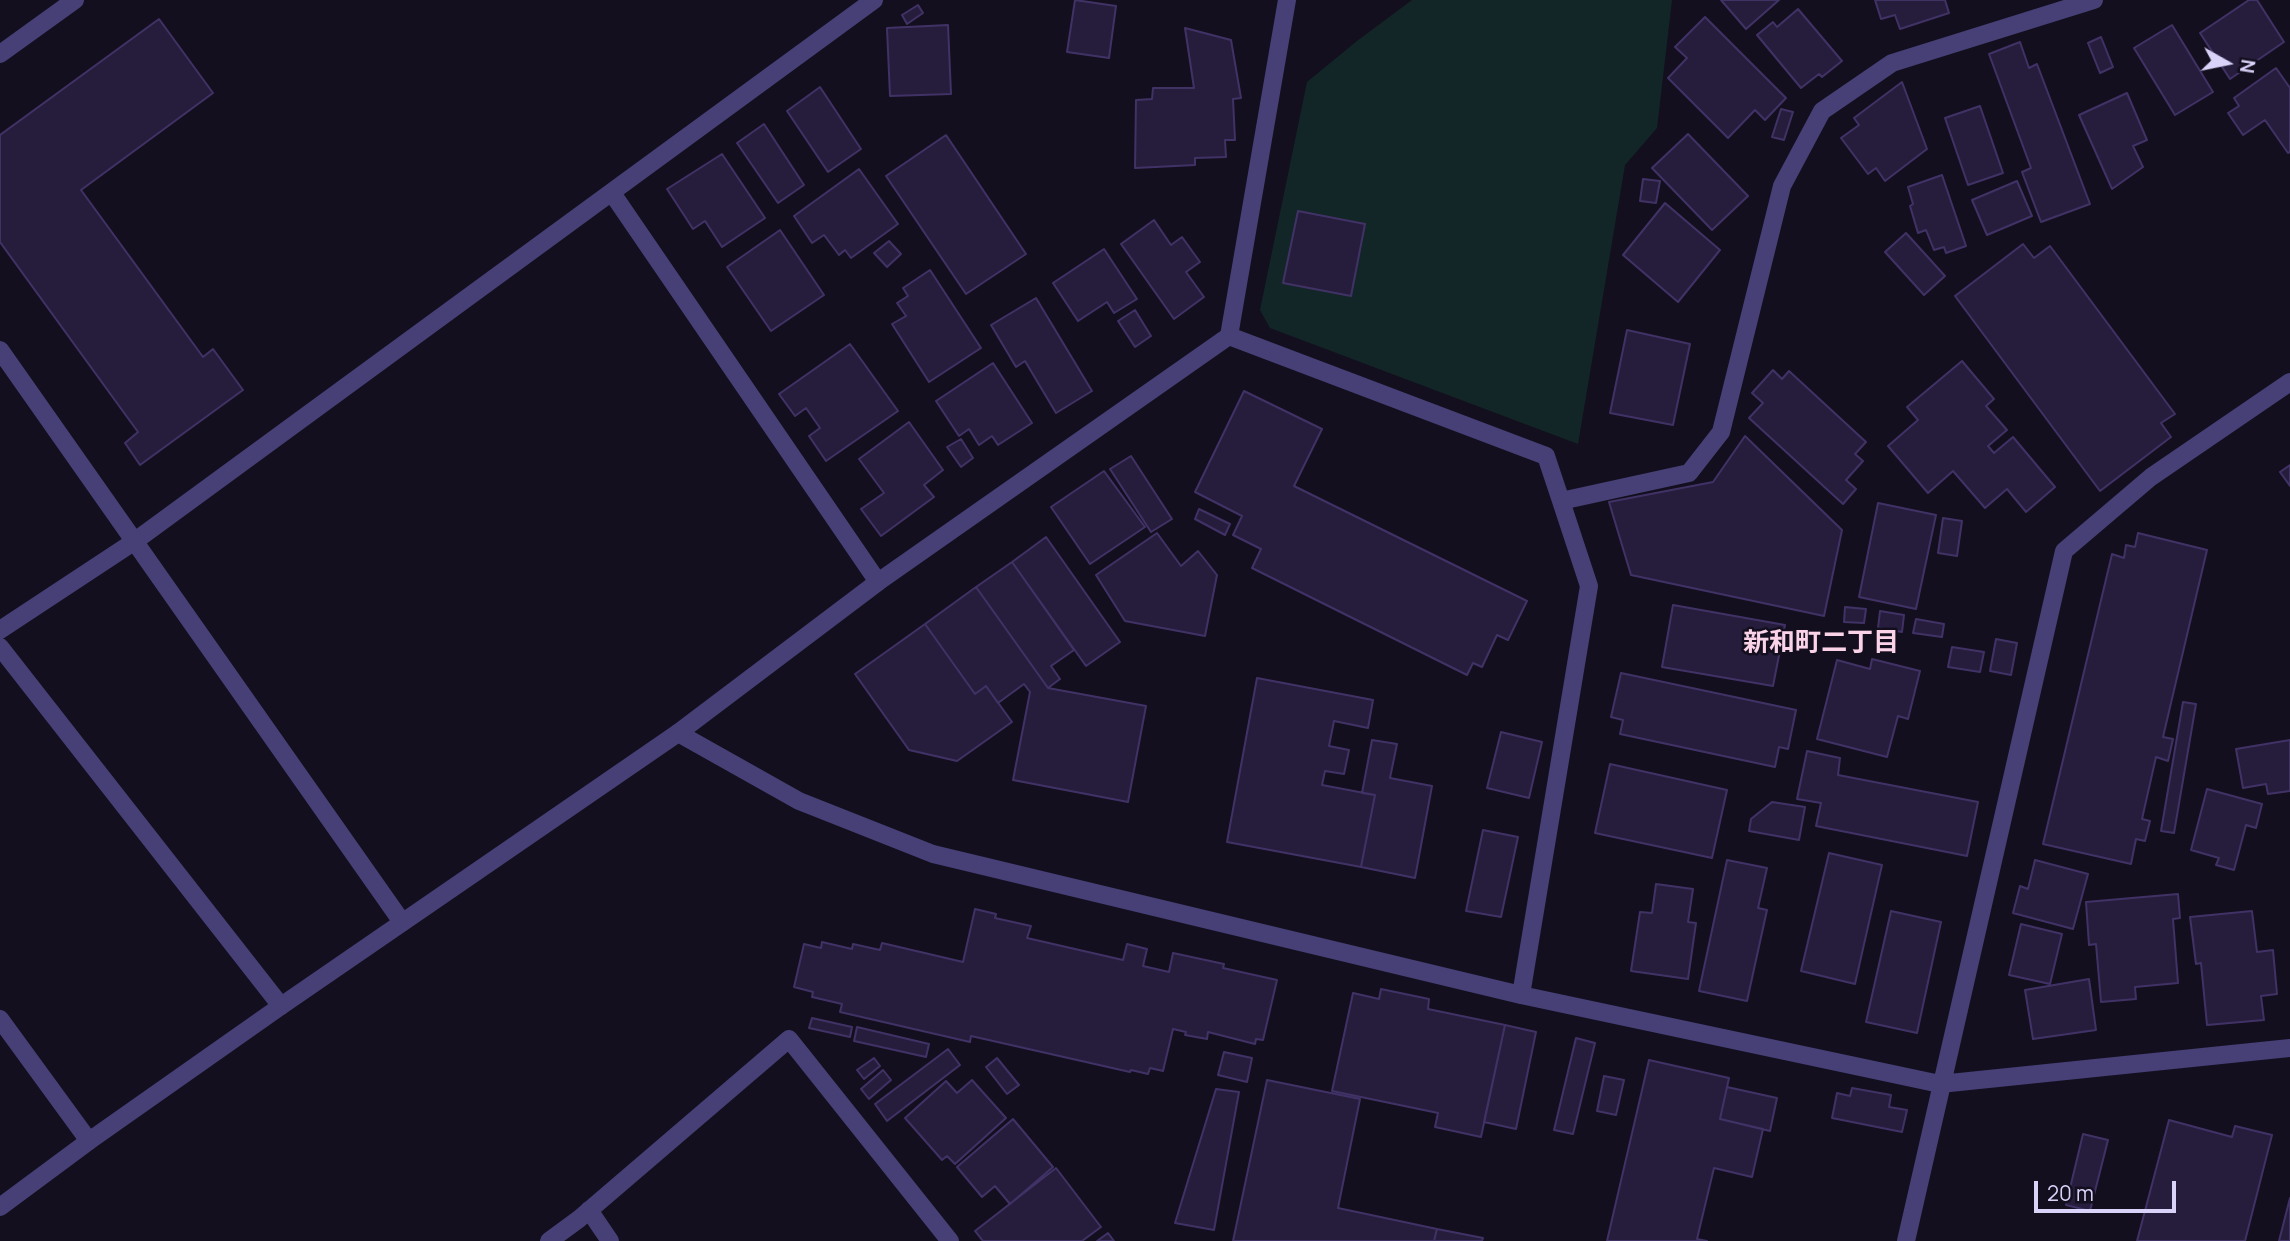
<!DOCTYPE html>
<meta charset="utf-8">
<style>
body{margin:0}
#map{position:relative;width:2290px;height:1241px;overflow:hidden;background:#130f1e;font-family:Manrope,sans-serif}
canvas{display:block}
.north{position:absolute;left:2192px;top:28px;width:70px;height:70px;-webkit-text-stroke:5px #130f1e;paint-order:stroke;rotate:99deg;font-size:19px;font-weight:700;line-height:28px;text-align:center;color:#d9d2f9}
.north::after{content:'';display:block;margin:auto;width:24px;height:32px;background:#d9d2f9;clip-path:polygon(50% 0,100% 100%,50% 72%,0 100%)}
.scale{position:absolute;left:2034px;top:1181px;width:142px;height:32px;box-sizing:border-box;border:4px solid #d9d2f9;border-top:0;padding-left:9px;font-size:21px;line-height:24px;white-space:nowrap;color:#d9d2f9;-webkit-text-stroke:5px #130f1e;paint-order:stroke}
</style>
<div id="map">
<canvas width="2290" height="1241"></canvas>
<div class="north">N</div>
<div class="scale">20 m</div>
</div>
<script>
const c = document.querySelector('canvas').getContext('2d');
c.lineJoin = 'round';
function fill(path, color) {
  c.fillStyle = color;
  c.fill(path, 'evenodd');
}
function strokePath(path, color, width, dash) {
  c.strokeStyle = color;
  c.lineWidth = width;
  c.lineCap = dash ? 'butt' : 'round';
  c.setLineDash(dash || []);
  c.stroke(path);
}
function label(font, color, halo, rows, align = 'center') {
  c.font = font + ' Manrope,"Noto Sans JP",sans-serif';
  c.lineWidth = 5;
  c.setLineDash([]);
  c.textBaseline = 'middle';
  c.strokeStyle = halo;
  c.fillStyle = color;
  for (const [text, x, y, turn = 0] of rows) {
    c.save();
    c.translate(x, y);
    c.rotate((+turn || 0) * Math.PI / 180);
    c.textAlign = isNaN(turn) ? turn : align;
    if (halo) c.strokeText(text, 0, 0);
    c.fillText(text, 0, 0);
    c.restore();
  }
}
fill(new Path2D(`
 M 1412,0 L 1672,0 L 1657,128 L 1625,165 L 1578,444 L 1270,328 L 1260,310 L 1307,82 L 1357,41 Z`), '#132627');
const building = new Path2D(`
 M 1075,0 L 1116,6 L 1109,58 L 1067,52 Z
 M 1721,0 L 1779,0 L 1746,29 Z
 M 1875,0 L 1945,0 L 1949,13 L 1900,29 L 1895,15 L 1881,19 Z
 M 2249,0 L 2257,0 L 2284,42 L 2230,79 L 2200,33 Z
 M 918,5 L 923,13 L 907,24 L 902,15 Z
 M 1798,9 L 1842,61 L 1822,77 L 1819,74 L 1801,88 L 1757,35 L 1773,22 L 1777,27 Z
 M 1705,17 L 1786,98 L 1765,120 L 1755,110 L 1728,138 L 1668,78 L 1687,58 L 1675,47 Z
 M 159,19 L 213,93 L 81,190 L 203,357 L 213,349 L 243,390 L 140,465 L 125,443 L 138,432 L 0,242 L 0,135 Z
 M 948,25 L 951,94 L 890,96 L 887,28 Z
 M 2172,25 L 2213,92 L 2175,115 L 2134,48 Z
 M 1185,28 L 1231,40 L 1241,98 L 1233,99 L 1235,140 L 1225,140 L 1226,157 L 1195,158 L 1195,165 L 1135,168 L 1136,100 L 1152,99 L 1153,88 L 1194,88 Z
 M 2101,37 L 2113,67 L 2100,73 L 2088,43 Z
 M 2020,42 L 2029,68 L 2037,64 L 2090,204 L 2041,222 L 2022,172 L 2031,168 L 1989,54 Z
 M 2276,68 L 2290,88 L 2290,152 L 2288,153 L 2265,120 L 2243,135 L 2228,113 L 2239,106 L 2234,98 Z
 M 1902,82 L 1927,149 L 1885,181 L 1876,168 L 1868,174 L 1841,138 L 1859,125 L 1854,118 Z
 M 820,87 L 861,149 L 828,172 L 787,111 Z
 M 2127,93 L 2147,140 L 2133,146 L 2143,167 L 2112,189 L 2079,115 Z
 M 1980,106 L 2003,173 L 1968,185 L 1945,118 Z
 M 1781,109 L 1793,112 L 1784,140 L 1772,137 Z
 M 764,124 L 804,185 L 778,203 L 737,143 Z
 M 1688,134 L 1748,196 L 1712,230 L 1652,168 Z
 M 946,135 L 1026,254 L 966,294 L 886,176 Z
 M 722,154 L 765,218 L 722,247 L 705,221 L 693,229 L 667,189 Z
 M 859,169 L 898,224 L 851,258 L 845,250 L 839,255 L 824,235 L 812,243 L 794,216 Z
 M 1942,175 L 1966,246 L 1946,253 L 1944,247 L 1934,250 L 1926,230 L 1918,233 L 1910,206 L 1913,204 L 1908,187 Z
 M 1643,179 L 1660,181 L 1656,203 L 1640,201 Z
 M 2017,181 L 2032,216 L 1987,235 L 1972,200 Z
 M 1665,203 L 1720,250 L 1678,302 L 1623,255 Z
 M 1298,211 L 1365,224 L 1351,296 L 1283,283 Z
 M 1154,220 L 1171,245 L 1182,237 L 1200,262 L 1186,272 L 1204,297 L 1174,319 L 1121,244 Z
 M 780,230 L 824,295 L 771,331 L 727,267 Z
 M 1906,233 L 1945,276 L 1924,295 L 1885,252 Z
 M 889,241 L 901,254 L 887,267 L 874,253 Z
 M 2023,244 L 2034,258 L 2050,246 L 2175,414 L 2161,423 L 2171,437 L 2100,491 L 1955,296 Z
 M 1104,249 L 1137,299 L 1114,313 L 1107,302 L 1078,321 L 1053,283 Z
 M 930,270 L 981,348 L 929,382 L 892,324 L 906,316 L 897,303 L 908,296 L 903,288 Z
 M 1036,298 L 1092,391 L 1056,413 L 1025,361 L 1016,367 L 991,325 Z
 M 1135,310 L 1151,336 L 1135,347 L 1118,321 Z
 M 1627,330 L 1690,344 L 1673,425 L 1610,413 Z
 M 850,344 L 898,411 L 826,461 L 809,436 L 820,428 L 806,408 L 795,416 L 779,394 Z
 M 1962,361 L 1994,399 L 1986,406 L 2007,430 L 1988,446 L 1994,453 L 2013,437 L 2055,487 L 2026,512 L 2007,489 L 1985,508 L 1953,471 L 1928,493 L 1888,446 L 1918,420 L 1907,407 Z
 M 993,363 L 1032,423 L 998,445 L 992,436 L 979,445 L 969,429 L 959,436 L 936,401 Z
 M 1773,370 L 1782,379 L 1789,371 L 1866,442 L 1855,454 L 1863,461 L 1846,480 L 1856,489 L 1843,504 L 1749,418 L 1763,403 L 1752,393 Z
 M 1244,391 L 1322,429 L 1294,486 L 1527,601 L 1508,640 L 1497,635 L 1482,667 L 1473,663 L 1467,675 L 1252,568 L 1261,549 L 1233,535 L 1242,516 L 1195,492 Z
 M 909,422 L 943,470 L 924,485 L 934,497 L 881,536 L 861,509 L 884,493 L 859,459 Z
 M 1745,436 L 1842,530 L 1824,616 L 1631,575 L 1609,502 L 1713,482 Z
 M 961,439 L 973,458 L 961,467 L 947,447 Z
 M 1131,456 L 1172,519 L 1151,532 L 1110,469 Z
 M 2290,465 L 2290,486 L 2280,472 Z
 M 1104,471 L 1145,527 L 1090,564 L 1051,507 Z
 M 1878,503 L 1936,515 L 1916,609 L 1859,597 Z
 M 1199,509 L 1230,524 L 1225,535 L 1195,519 Z
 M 1943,518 L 1962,521 L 1957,556 L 1938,553 Z
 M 1157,533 L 1181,566 L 1198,551 L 1217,575 L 1205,636 L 1125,621 L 1096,575 Z
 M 2138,533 L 2207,550 L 2163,737 L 2173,739 L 2168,761 L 2156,757 L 2142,819 L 2150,821 L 2145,841 L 2136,839 L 2131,864 L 2043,844 L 2112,554 L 2124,558 L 2126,545 L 2135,547 Z
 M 1046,537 L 1120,642 L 1086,666 L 1012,562 Z
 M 1012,562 L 1074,650 L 1051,666 L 1060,679 L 1048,688 L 976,587 Z
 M 976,587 L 1048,688 L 1146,706 L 1128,802 L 1013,780 L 1030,692 L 1024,684 L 998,703 L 986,686 L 975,694 L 925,624 Z
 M 1673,605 L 1785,625 L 1773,686 L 1662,667 Z
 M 1845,607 L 1866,609 L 1864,623 L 1844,622 Z
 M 1880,611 L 1904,615 L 1902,632 L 1878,628 Z
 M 1916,619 L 1944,624 L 1942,637 L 1913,633 Z
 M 925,624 L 975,694 L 986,686 L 1012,722 L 957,761 L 909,750 L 855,674 Z
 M 1996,639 L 2017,643 L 2011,675 L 1990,671 Z
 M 1952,647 L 1984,652 L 1980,672 L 1948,667 Z
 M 1872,659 L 1920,671 L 1908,719 L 1898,716 L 1887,757 L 1817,739 L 1837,660 L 1870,669 Z
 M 1621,673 L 1796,710 L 1788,749 L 1779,747 L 1775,767 L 1620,734 L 1623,720 L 1611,717 Z
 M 1257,678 L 1373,700 L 1368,728 L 1334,721 L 1329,746 L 1349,750 L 1344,774 L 1325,771 L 1322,785 L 1375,795 L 1361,867 L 1227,842 Z
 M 2183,702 L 2196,704 L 2174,833 L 2161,831 Z
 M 1501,732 L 1542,742 L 1529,798 L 1487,788 Z
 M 1372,740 L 1397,744 L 1390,778 L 1432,786 L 1415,878 L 1361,867 L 1375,795 L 1362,793 Z
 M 2290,740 L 2290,791 L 2268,794 L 2266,784 L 2243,788 L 2236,749 Z
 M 1807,751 L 1840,758 L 1838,775 L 1978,802 L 1967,856 L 1816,826 L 1821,803 L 1797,799 Z
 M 1610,764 L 1727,790 L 1712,858 L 1595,833 Z
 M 2207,789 L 2262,804 L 2256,828 L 2246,825 L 2234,870 L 2216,865 L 2219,858 L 2191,850 Z
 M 1772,802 L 1805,807 L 1799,840 L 1749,831 L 1751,819 Z
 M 1483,830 L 1518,837 L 1501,917 L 1466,911 Z
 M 1829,853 L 1882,865 L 1855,984 L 1801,971 Z
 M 1727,860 L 1767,868 L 1758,908 L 1767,910 L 1747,1001 L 1699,991 Z
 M 2035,860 L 2088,874 L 2073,929 L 2013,913 L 2020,886 L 2028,889 Z
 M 1656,884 L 1693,889 L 1688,922 L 1696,923 L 1688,979 L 1631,971 L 1640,912 L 1652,913 Z
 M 2178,894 L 2180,918 L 2173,919 L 2178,983 L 2135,987 L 2136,999 L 2101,1002 L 2096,944 L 2089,945 L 2086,902 Z
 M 975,909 L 996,914 L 995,918 L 1031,926 L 1027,938 L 1123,960 L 1127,944 L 1147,949 L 1143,966 L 1169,972 L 1173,953 L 1224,964 L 1223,968 L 1277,980 L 1263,1040 L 1256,1039 L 1255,1044 L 1208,1032 L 1207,1039 L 1185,1035 L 1186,1032 L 1173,1029 L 1163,1071 L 1150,1068 L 1148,1074 L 1131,1070 L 1130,1072 L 971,1036 L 970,1042 L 840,1012 L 842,1004 L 812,997 L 813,992 L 794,987 L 804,944 L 821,948 L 822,942 L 852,949 L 853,944 L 880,950 L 882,943 L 963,962 Z
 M 1891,911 L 1941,922 L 1917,1033 L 1866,1022 Z
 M 2252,911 L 2257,952 L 2273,950 L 2277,994 L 2261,996 L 2264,1020 L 2207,1025 L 2201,963 L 2196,964 L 2190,917 Z
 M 2021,924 L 2062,934 L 2050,984 L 2009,975 Z
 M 2089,979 L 2096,1030 L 2033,1039 L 2025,990 Z
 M 1381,989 L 1429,999 L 1428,1009 L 1505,1025 L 1481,1137 L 1435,1127 L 1438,1113 L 1332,1091 L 1353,993 L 1379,999 Z
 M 812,1018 L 852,1027 L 850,1037 L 809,1028 Z
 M 1505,1025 L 1536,1032 L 1516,1129 L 1484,1122 Z
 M 857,1027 L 929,1044 L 926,1057 L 854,1041 Z
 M 1576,1038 L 1595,1043 L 1573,1134 L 1554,1130 Z
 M 948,1049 L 960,1065 L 887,1121 L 875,1104 Z
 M 1224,1052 L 1252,1058 L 1247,1082 L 1218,1075 Z
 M 874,1058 L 880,1066 L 864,1079 L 857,1070 Z
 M 997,1058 L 1019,1085 L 1007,1094 L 986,1067 Z
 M 1649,1060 L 1729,1078 L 1720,1119 L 1763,1129 L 1752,1177 L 1714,1168 L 1697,1239 L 1707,1241 L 1607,1241 Z
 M 883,1070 L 891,1080 L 869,1099 L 861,1089 Z
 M 1604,1076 L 1624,1080 L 1616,1115 L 1597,1111 Z
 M 972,1080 L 1006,1118 L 955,1164 L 947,1156 L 942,1160 L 905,1118 L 946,1081 L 957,1093 Z
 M 1267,1080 L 1360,1099 L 1338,1208 L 1437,1229 L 1434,1241 L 1233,1241 Z
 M 1727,1087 L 1777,1098 L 1770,1131 L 1720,1119 Z
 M 1852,1088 L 1891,1095 L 1889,1107 L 1907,1110 L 1902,1132 L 1832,1118 L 1837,1093 L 1850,1096 Z
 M 1216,1089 L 1239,1092 L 1214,1230 L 1175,1223 Z
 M 1013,1119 L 1053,1167 L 1010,1204 L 995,1186 L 982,1197 L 957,1167 Z
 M 2169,1120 L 2232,1137 L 2235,1126 L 2272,1135 L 2245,1241 L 2137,1241 Z
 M 2083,1134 L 2108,1140 L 2090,1211 L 2066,1205 Z
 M 1056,1168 L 1101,1227 L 1082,1241 L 983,1241 L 975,1231 Z
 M 2290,1198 L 2290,1241 L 2279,1241 Z
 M 1437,1229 L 1483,1238 L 1482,1241 L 1434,1241 Z
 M 1108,1233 L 1114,1241 L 1097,1241 Z`);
fill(building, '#261d3d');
strokePath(building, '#413266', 2);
strokePath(new Path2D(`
 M 612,193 L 878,582
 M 1229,336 L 1546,456 L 1561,501
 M 0,630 L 135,541 L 874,0
 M 0,647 L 281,1006
 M 678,733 L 799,801 L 933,854 L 1521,995 L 1940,1084 L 2290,1048
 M 1521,995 L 1589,586 L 1561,501 L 1689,473 L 1721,432 L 1782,186 L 1822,111 L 1892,63 L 2094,0
 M 0,1019 L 89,1141
 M 589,1210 L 610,1241
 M 549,1241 L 579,1219 L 789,1039 L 950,1241
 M 1906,1241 L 2064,551 L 2151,477 L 2290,382`), '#464077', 18);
strokePath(new Path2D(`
 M 0,54 L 75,0
 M 0,350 L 402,922
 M 0,1207 L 89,1141 L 281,1006 L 678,733 L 878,582 L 1229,336 L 1287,0`), '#464077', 18);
label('bold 26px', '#fad3e8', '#130f1e', [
 ["新和町二丁目",1821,644]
]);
</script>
